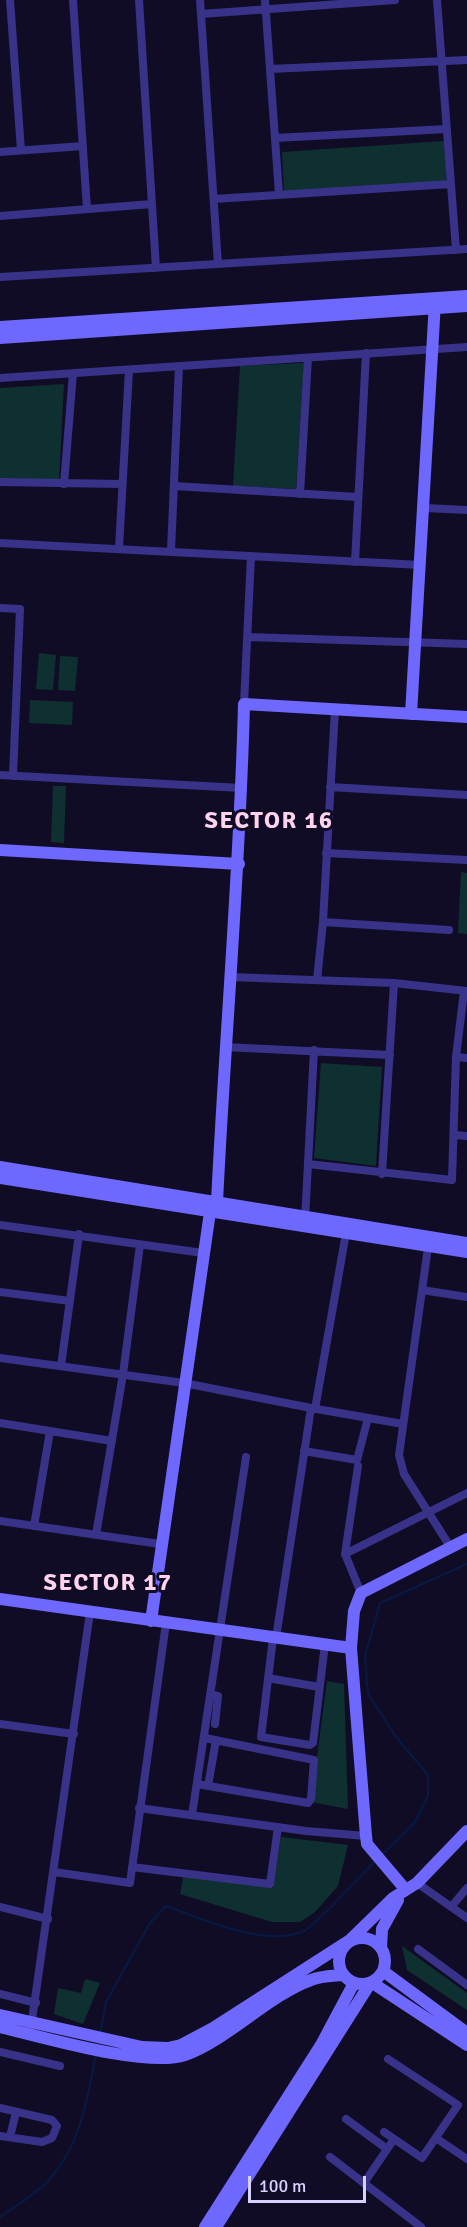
<!DOCTYPE html>
<style>
body{margin:0}
#map{position:relative;width:467px;height:2227px;overflow:hidden;background:#110c26;font-family:Signika,sans-serif}
canvas{display:block}
.scale{position:absolute;left:248px;top:2176px;width:118px;height:27px;box-sizing:border-box;border:3px solid #d7d1ff;border-top:0;padding-left:8px;font-size:18px;line-height:21px;white-space:nowrap;color:#d7d1ff;-webkit-text-stroke:4px #110c26;paint-order:stroke}
</style>
<div id="map">
<canvas width="467" height="2227"></canvas>
<div class="scale">100 m</div>
</div>
<script>
const c = document.querySelector('canvas').getContext('2d');
c.lineJoin = 'round';
function fill(path, color) {
  c.fillStyle = color;
  c.fill(path, 'evenodd');
}
function strokePath(path, color, width, dash) {
  c.strokeStyle = color;
  c.lineWidth = width;
  c.lineCap = dash ? 'butt' : 'round';
  c.setLineDash(dash || []);
  c.stroke(path);
}
function label(font, color, halo, rows, align = 'center') {
  c.font = font + ' Signika,sans-serif';
  c.lineWidth = 6;
  c.setLineDash([]);
  c.textBaseline = 'middle';
  c.strokeStyle = halo;
  c.fillStyle = color;
  for (const [text, x, y, turn = 0] of rows) {
    c.save();
    c.translate(x, y);
    c.rotate((+turn || 0) * Math.PI / 180);
    c.textAlign = isNaN(turn) ? turn : align;
    if (halo) c.strokeText(text, 0, 0);
    c.fillText(text, 0, 0);
    c.restore();
  }
}
fill(new Path2D(`
 M 444,141 L 447,182 L 284,192 L 282,152 Z
 M 304,363 L 296,489 L 233,486 L 240,366 Z
 M 64,384 L 59,482 L 0,479 L 0,388 Z
 M 39,653 L 56,655 L 53,690 L 36,689 Z
 M 60,656 L 78,657 L 75,691 L 58,690 Z
 M 30,700 L 73,702 L 72,725 L 29,723 Z
 M 53,786 L 66,786 L 64,843 L 51,842 Z
 M 461,872 L 467,873 L 467,934 L 458,933 Z
 M 321,1063 L 382,1067 L 376,1166 L 314,1158 Z
 M 327,1681 L 344,1684 L 348,1809 L 311,1802 Z
 M 281,1837 L 348,1845 L 338,1886 L 315,1912 L 300,1922 L 272,1922 L 180,1894 L 183,1877 L 273,1888 Z
 M 402,1946 L 467,1993 L 467,2010 L 407,1970 Z
 M 85,1979 L 100,1983 L 83,2024 L 54,2014 L 58,1988 L 81,1993 Z`), '#0f3030');
strokePath(new Path2D(`
 M 383,1854 L 415,1822 L 428,1796 L 428,1775 L 396,1737 L 368,1694 L 365,1656 L 380,1603 L 467,1564
 M 100,2034 L 106,2002 L 150,1923 L 166,1906 C 203,1919 265,1948 304,1931 C 316,1925 363,1873 376,1860
 M 0,2217 C 15,2206 35,2195 48,2181 C 81,2145 87,2100 96,2054`), '#051b46', 2);
strokePath(new Path2D(`
 M 10,0 L 21,150
 M 73,0 L 87,209
 M 139,0 L 156,268
 M 200,0 L 218,264
 M 265,0 L 279,194
 M 437,0 L 456,250
 M 201,14 L 395,0
 M 270,69 L 467,60
 M 275,138 L 447,129
 M 0,152 L 83,146
 M 214,199 L 451,184
 M 0,216 L 152,204
 M 0,277 L 467,249
 M 0,378 L 467,347
 M 0,482 L 122,484
 M 64,484 L 73,373
 M 174,486 L 358,497
 M 300,494 L 308,358
 M 425,508 L 467,510
 M 0,543 L 421,565
 M 119,548 L 129,370
 M 171,551 L 179,366
 M 355,562 L 366,353
 M 0,608 L 20,609 L 13,776
 M 247,637 L 467,644
 M 244,704 L 251,556
 M 0,775 L 241,788
 M 330,787 L 467,795
 M 326,853 L 467,860
 M 323,922 L 449,930
 M 230,977 L 394,983 L 467,991
 M 317,980 L 323,922 L 335,709
 M 224,1047 L 390,1055
 M 456,1057 L 467,1058
 M 455,1135 L 467,1136
 M 308,1164 L 452,1180 L 456,1057 L 464,991
 M 382,1174 L 394,983
 M 305,1220 L 314,1050
 M 0,1225 L 203,1253
 M 429,1240 L 399,1455 L 404,1474 L 451,1548
 M 422,1290 L 467,1297
 M 0,1292 L 70,1301
 M 0,1358 L 184,1383 L 311,1408
 M 61,1366 L 79,1234
 M 315,1409 L 346,1233
 M 0,1423 L 112,1441
 M 304,1451 L 357,1460 L 368,1418
 M 0,1521 L 160,1544
 M 34,1526 L 50,1431
 M 96,1535 L 123,1374 L 140,1245
 M 345,1554 L 358,1466
 M 361,1593 L 345,1554 L 467,1493
 M 273,1638 L 261,1737 L 310,1745 L 313,1743 L 325,1644
 M 276,1638 L 311,1408 L 403,1424
 M 268,1678 L 319,1687
 M 211,1694 L 218,1696 L 215,1724
 M 0,1724 L 74,1734
 M 197,1784 L 308,1803 L 311,1799 L 314,1760 L 205,1738
 M 208,1786 L 216,1740
 M 139,1808 L 306,1831 L 366,1836
 M 192,1815 L 246,1457
 M 132,1867 L 270,1884 L 278,1827
 M 54,1872 L 130,1883 L 166,1623
 M 417,1883 L 467,1918
 M 0,1907 L 48,1919
 M 451,1907 L 467,1888
 M 418,1949 L 467,1985
 M 0,1994 L 36,2003
 M 31,2027 L 90,1612
 M 0,2052 L 60,2066
 M 0,2108 L 52,2120 L 57,2126 L 52,2138 L 42,2142 L 0,2136
 M 346,2119 L 387,2149
 M 384,2132 L 422,2158 L 458,2105 L 388,2059
 M 10,2137 L 16,2112
 M 436,2138 L 467,2159
 M 330,2157 L 421,2227
 M 364,2183 L 394,2139`), '#383389', 8);
strokePath(new Path2D(`
 M 0,327 L 467,296
 M 0,338 L 467,306
 M 411,714 L 435,302
 M 0,850 L 239,864
 M 0,1167 L 467,1243
 M 0,1178 L 467,1252
 M 0,1599 L 351,1648
 M 151,1621 L 210,1212 L 217,1202 C 225,1036 240,870 244,704 L 467,717
 M 405,1889 L 367,1844 L 366,1836 L 351,1648 L 354,1611 L 361,1593 L 467,1539
 M339 1961a23 23 0 1 1 46 0a23 23 0 1 1-46 0Z
 M 381,1948 L 382,1929 L 398,1900
 M 383,1971 L 467,2033
 M 0,2015 L 142,2047 L 168,2048 L 181,2045 L 213,2028 L 350,1940 L 393,1898 L 417,1883 L 467,1831
 M 0,2027 C 43,2037 146,2068 185,2055 C 227,2040 269,1995 311,1980 C 321,1976 332,1976 342,1975
 M 205,2227 L 321,2045 L 354,1983
 M 216,2227 L 371,1982 L 467,2045`), '#6f68ff', 12);
c.letterSpacing = '1.5px';
label('bold 24px', '#ffd3ee', '#110c26', [
 ["SECTOR 16",269,822],
 ["SECTOR 17",108,1584]
]);
c.letterSpacing = '0px';
</script>
